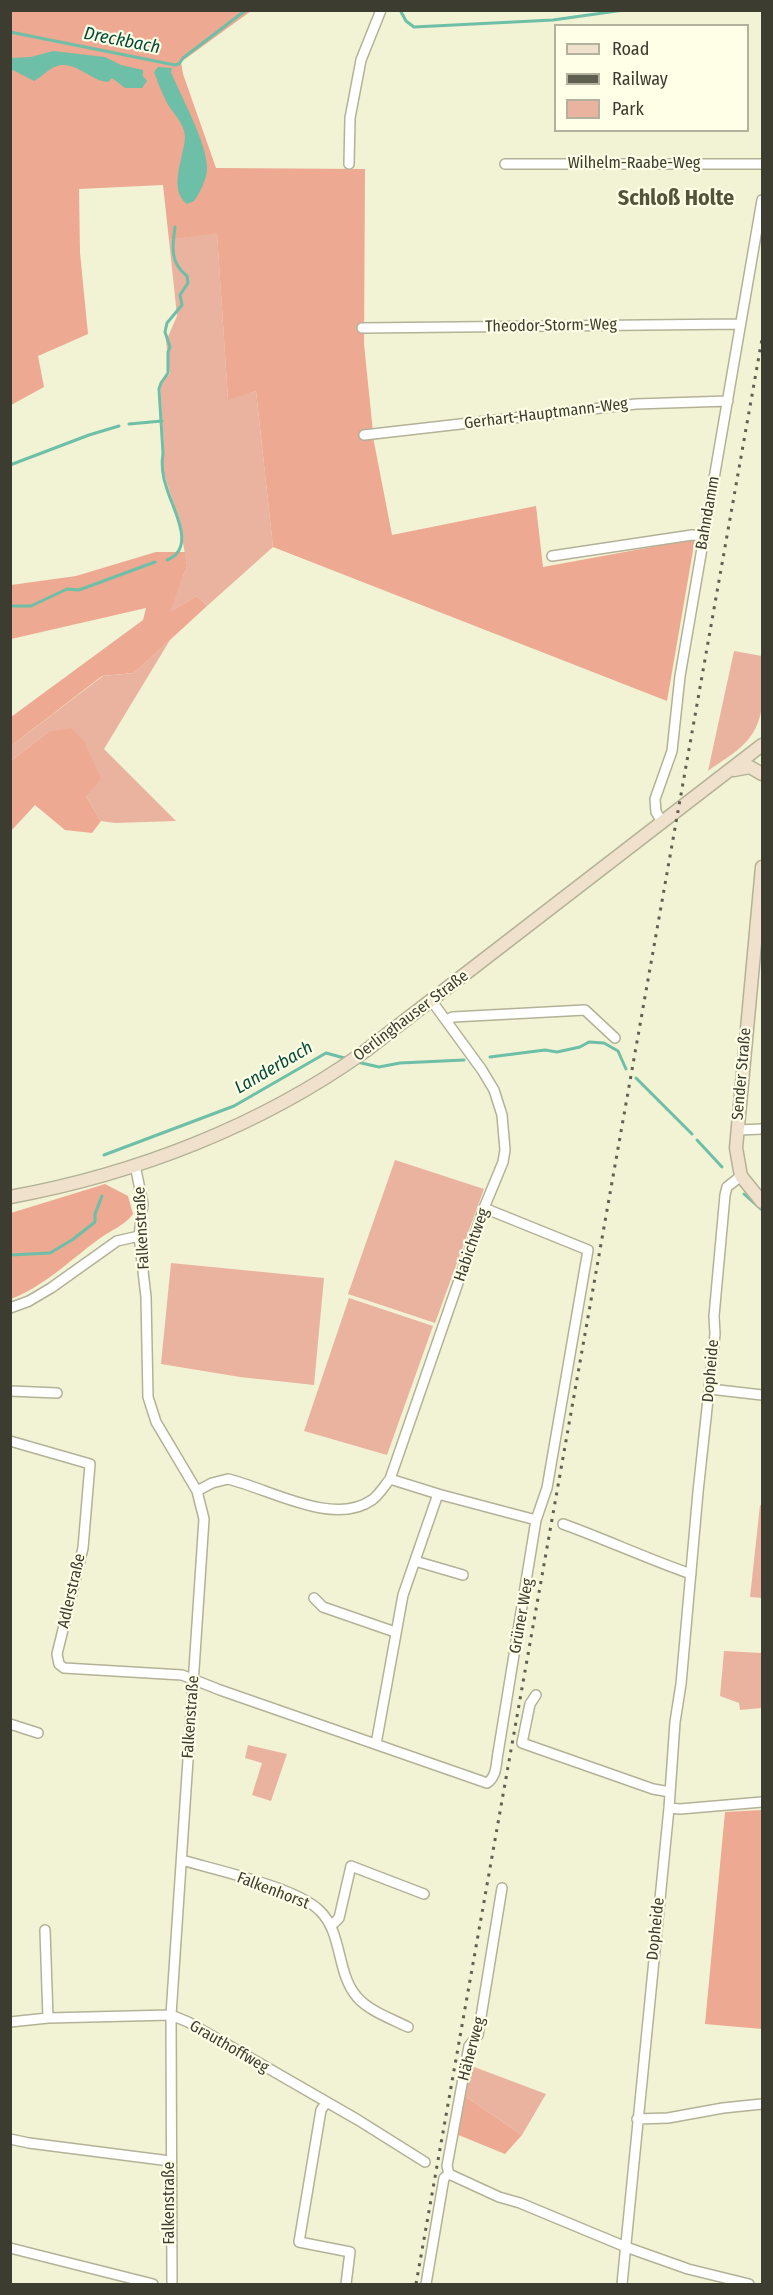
<!DOCTYPE html>
<meta charset="utf-8">
<style>
body{margin:0}
#map{position:relative;width:773px;height:2295px;overflow:hidden;background:#f2f2d5;font-family:"Fira Sans Condensed",sans-serif}
canvas{display:block}
.frame{position:absolute;inset:0;border:12px solid #3c3c30;pointer-events:none}
.legend{position:absolute;left:554px;top:24px;width:195px;height:108px;box-sizing:border-box;background:#ffffe7;border:2px solid #b1b19e;margin:0;padding:8px 10px;list-style:none;font-size:18px;color:#3c3c30}
.legend li{display:flex;align-items:center;gap:12px;height:30px}
.legend b{width:30px;border:2px solid #b1b19e}
</style>
<div id="map">
<canvas width="773" height="2295"></canvas>
<div class="frame"></div>
<ul class="legend">
<li><b style="height:8px;background:#f0e1cc"></b>Road</li>
<li><b style="height:8px;background:#606050"></b>Railway</li>
<li><b style="height:16px;background:#eab3a0"></b>Park</li>
</ul>
</div>
<script>
const c = document.querySelector('canvas').getContext('2d');
c.lineJoin = 'round';
function fill(path, color) {
  c.fillStyle = color;
  c.fill(path, 'evenodd');
}
function strokePath(path, color, width, dash) {
  c.strokeStyle = color;
  c.lineWidth = width;
  c.lineCap = dash ? 'butt' : 'round';
  c.setLineDash(dash || []);
  c.stroke(path);
}
function label(font, color, halo, rows, align = 'center') {
  c.font = font + ' "Fira Sans Condensed",sans-serif';
  c.lineWidth = 4.5;
  c.setLineDash([]);
  c.textBaseline = 'middle';
  c.strokeStyle = halo;
  c.fillStyle = color;
  for (const [text, x, y, turn = 0] of rows) {
    c.save();
    c.translate(x, y);
    c.rotate((+turn || 0) * Math.PI / 180);
    c.textAlign = isNaN(turn) ? turn : align;
    if (halo) c.strokeText(text, 0, 0);
    c.fillText(text, 0, 0);
    c.restore();
  }
}
fill(new Path2D(`
 M 217,232 L 228,399 L 256,391 L 273,547 L 207,606 L 197,596 L 169,613 L 187,566 L 180,525 L 162,467 L 164,448 L 160,382 L 170,374 L 166,341 L 177,316 L 169,240 Z
 M 170,640 L 104,749 L 176,821 L 115,823 L 101,821 L 48,732 L 11,761 L 11,746 L 103,676 L 134,673 Z
 M 734,651 L 762,656 C 763,685 768,719 746,742 C 736,753 720,762 708,771 Z
 M 395,1160 L 484,1189 L 435,1323 L 348,1294 Z
 M 171,1263 L 324,1278 L 314,1385 L 240,1377 L 161,1364 Z
 M 349,1298 L 433,1326 L 387,1455 L 304,1431 Z
 M 760,1505 L 762,1506 L 762,1598 L 750,1597 Z
 M 724,1651 L 762,1653 L 762,1708 L 740,1710 L 739,1703 L 720,1696 Z
 M 248,1745 L 287,1754 L 271,1801 L 252,1795 L 262,1763 L 245,1758 Z
 M 469,2065 L 546,2094 L 522,2135 L 463,2095 Z`), '#eab3a0');
fill(new Path2D(`
 M 11,11 L 251,11 L 181,62 L 183,74 L 216,168 L 365,169 L 364,344 L 374,442 L 392,535 L 536,506 L 543,567 L 695,539 L 667,701 L 273,547 L 256,391 L 228,400 L 217,233 L 169,240 L 163,185 L 79,189 L 80,253 L 88,334 L 38,356 L 44,387 L 11,405 Z
 M 156,552 L 185,552 L 187,566 L 170,612 L 197,596 L 207,606 L 134,673 L 102,676 L 11,746 L 11,717 L 143,620 L 146,608 L 11,639 L 11,585 L 76,576 Z
 M 71,728 L 84,741 L 101,779 L 86,796 L 101,821 L 92,833 L 65,830 L 35,805 L 11,831 L 11,761 L 48,732 Z
 M 105,1184 L 128,1196 L 133,1214 C 124,1226 111,1230 99,1239 C 70,1260 45,1286 11,1299 L 11,1213 Z
 M 762,1810 L 762,2029 L 705,2024 L 725,1812 Z
 M 463,2095 L 522,2135 L 505,2154 L 456,2134 Z`), '#eda991');
fill(new Path2D(`
 M 53,51 L 105,57 L 121,65 L 143,70 L 143,76 L 147,81 L 142,88 L 125,88 L 112,78 L 108,82 C 90,81 74,58 54,67 C 47,71 41,77 34,81 L 11,69 L 11,58 L 31,57 Z
 M 158,67 L 172,68 L 171,72 C 181,97 208,144 207,170 C 206,180 200,193 194,201 L 187,204 C 167,189 185,155 185,136 C 184,123 173,113 167,103 C 162,93 158,83 154,72 Z`), '#6dbfa7');
strokePath(new Path2D(`
 M 400,10 L 406,21 L 414,27 L 553,20 L 624,10
 M 10,32 L 175,65 L 179,64 L 183,58 L 246,10
 M 129,424 L 162,421
 M 10,465 L 89,435 L 119,426
 M 167,560 C 197,548 173,510 167,489 C 163,478 161,465 163,453 L 159,389 L 161,383 L 168,373 L 168,352 L 170,347 L 165,332 L 167,323 L 182,305 L 180,295 L 188,283 L 187,276 C 170,263 172,247 175,227
 M 10,606 L 31,606 L 67,589 L 79,590 L 155,562
 M 490,1057 L 545,1050 L 557,1052 L 580,1047 L 589,1042 L 604,1043 L 618,1051 L 626,1069
 M 357,1062 L 379,1067 L 400,1063 L 464,1060
 M 636,1078 L 692,1134
 M 697,1140 L 722,1167
 M 104,1155 L 234,1106 L 326,1053 L 348,1059
 M 744,1194 L 762,1210
 M 10,1255 L 50,1253 L 72,1240 L 95,1222 L 95,1214 L 102,1196`), '#6dbfa7', 3);
const street = new Path2D(`
 M 349,164 L 350,118 L 361,60 L 381,10
 M 505,164 L 762,164
 M 362,328 L 740,324
 M 364,435 L 636,404 L 728,401
 M 552,556 L 692,535 L 705,536
 M 663,823 L 656,812 L 655,799 L 672,751 L 680,676 L 762,200
 M 446,1020 L 453,1017 L 585,1010 L 615,1038
 M 738,1130 L 762,1129
 M 135,1165 L 143,1204 L 139,1236 L 146,1297 L 148,1397 L 156,1422 L 197,1491 L 204,1519 L 171,2015 L 172,2284
 M 10,1308 L 29,1301 L 51,1288 L 117,1241 L 139,1236
 M 710,1389 L 762,1395
 M 10,1391 L 57,1393
 M 10,1441 L 90,1464 L 83,1548 L 57,1654 L 59,1664 L 64,1668 L 182,1675 L 220,1690 L 487,1783 C 497,1777 496,1763 498,1753 L 536,1520 L 547,1488 L 588,1250 L 484,1208
 M 390,1479 L 438,1494 L 536,1520
 M 197,1491 L 212,1483 L 228,1479 C 270,1489 333,1527 372,1500 C 379,1495 385,1485 390,1479 L 484,1208 L 503,1162 L 505,1150 L 502,1115 L 494,1090 L 482,1070 L 431,1000
 M 563,1524 C 607,1540 648,1559 691,1574
 M 415,1561 L 463,1575
 M 314,1598 L 323,1607 L 395,1632
 M 536,1695 L 530,1704 L 522,1743 L 653,1789 L 670,1792
 M 10,1724 L 38,1733
 M 376,1744 L 403,1595 L 438,1494
 M 669,1808 L 680,1809 L 762,1802
 M 182,1860 C 215,1870 295,1887 319,1910 C 343,1932 336,1973 357,1997 C 369,2011 392,2019 408,2027
 M 331,1926 L 339,1918 L 351,1866 L 424,1894
 M 45,1930 L 48,2018
 M 10,2022 L 48,2018 L 171,2015 L 188,2022 L 358,2120 L 425,2162
 M 326,2103 L 321,2110 L 299,2242 L 350,2252 L 346,2284
 M 637,2119 L 668,2118 L 723,2108 L 762,2104
 M 10,2139 L 29,2143 L 170,2161
 M 449,2174 L 499,2197 L 520,2203 L 626,2247 L 688,2269 L 749,2284
 M 449,2174 L 447,2166 L 469,2046 L 478,2035 L 502,1888
 M 10,2248 L 153,2284
 M 426,2284 L 444,2178 L 449,2174
 M 622,2284 L 669,1808 L 675,1722 L 681,1684 L 698,1492 L 715,1334 L 714,1316 L 725,1195 L 727,1187 L 741,1176`);
const secondary = new Path2D(`
 M 734,770 L 750,767 L 762,774
 M 762,867 L 736,1148 L 741,1176 L 762,1202
 M 10,1197 C 136,1174 260,1126 364,1052 L 762,745`);
strokePath(street, '#b3b297', 12);
strokePath(secondary, '#b3b297', 15);
strokePath(street, '#fff', 9);
strokePath(secondary, '#f0e1cc', 12);
strokePath(new Path2D(`
 M 416,2284 L 762,339`), '#606050', 3, [3, 6]);
label('16px', '#3c3c30', '#ffffe7', [
 ["Wilhelm-Raabe-Weg",634,164],
 ["Theodor-Storm-Weg",551,326,-1],
 ["Gerhart-Hauptmann-Weg",546,414,-7],
 ["Bahndamm",708,513,-80],
 ["Oerlinghauser Straße",411,1016,-37],
 ["Sender Straße",742,1074,-85],
 ["Falkenstraße",142,1228,-93],
 ["Habichtweg",472,1245,-71],
 ["Dopheide",711,1371,-85],
 ["Adlerstraße",72,1591,-77],
 ["Grüner Weg",522,1616,-80],
 ["Falkenstraße",191,1717,-86],
 ["Falkenhorst",273,1891,21],
 ["Dopheide",656,1929,-84],
 ["Grauthoffweg",229,2047,30],
 ["Häherweg",472,2049,-75],
 ["Falkenstraße",170,2203,-90]
]);
label('italic 18px', '#004b3b', '#ffffe7', [
 ["Dreckbach",122,41,11],
 ["Landerbach",274,1068,-30]
]);
label('bold 22px', '#53533a', '#ffffe7', [
 ["Schloß Holte",676,199]
]);
</script>
